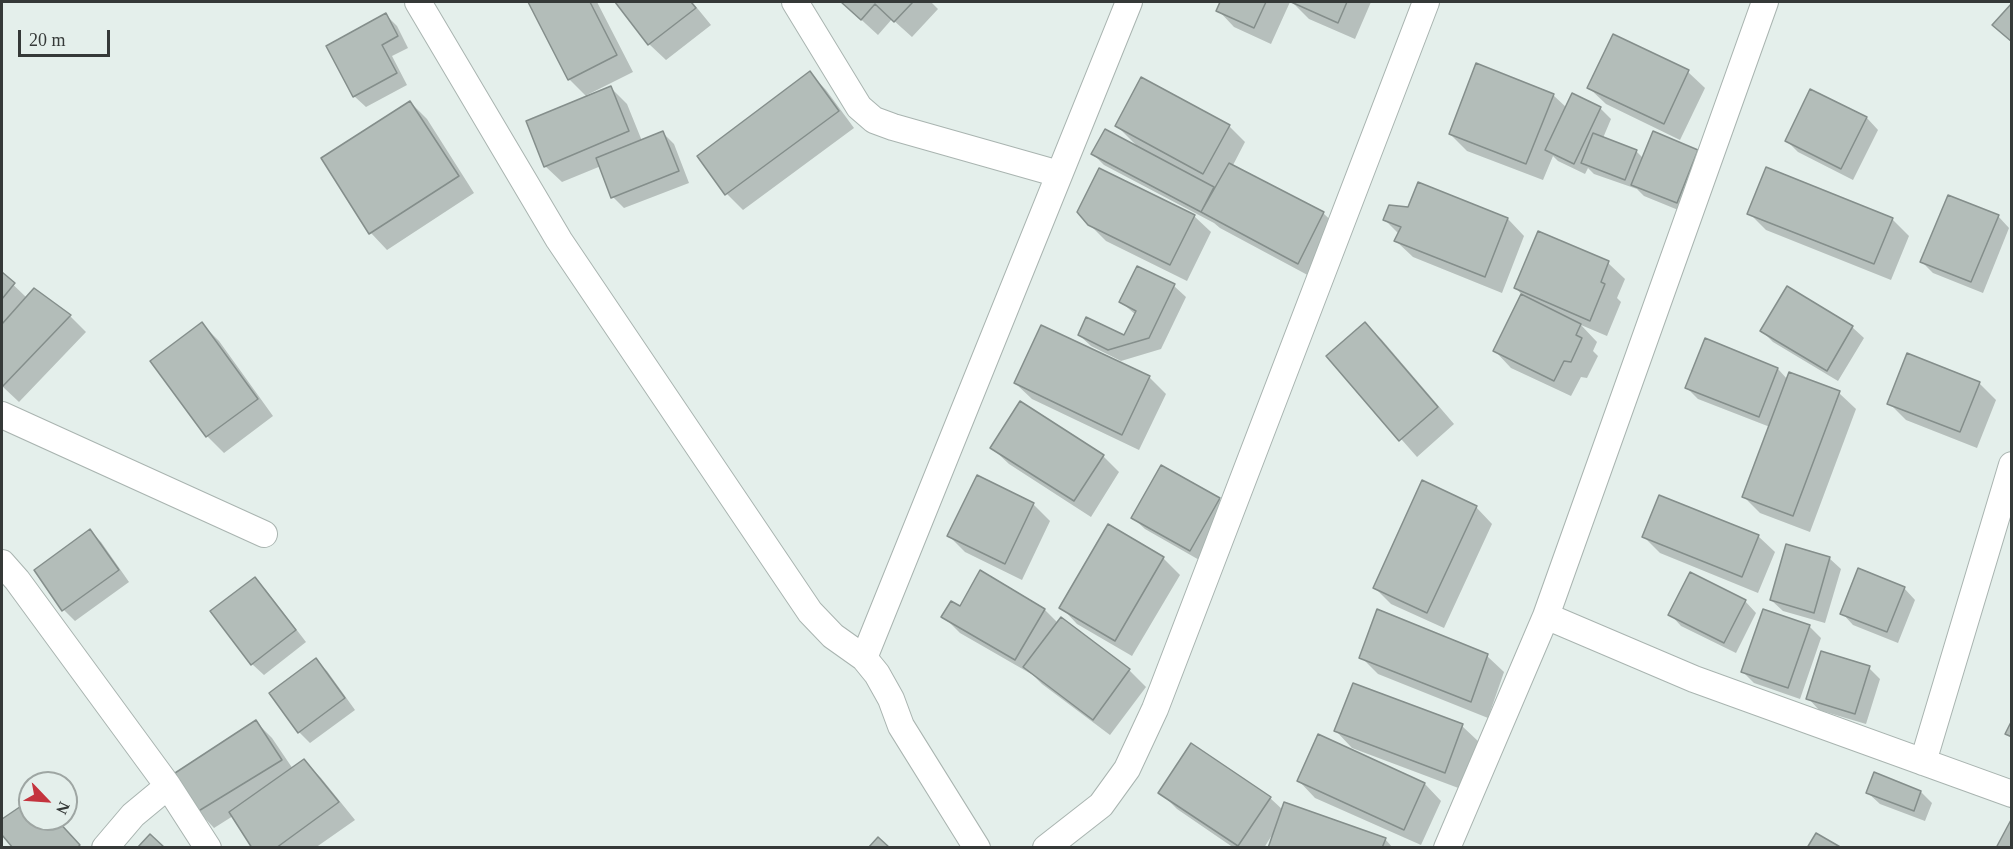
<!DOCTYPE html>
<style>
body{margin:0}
#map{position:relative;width:2013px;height:849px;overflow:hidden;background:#e4efeb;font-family:Georgia,serif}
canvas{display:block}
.frame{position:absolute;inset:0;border:3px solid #353938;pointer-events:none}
.north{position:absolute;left:18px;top:771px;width:60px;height:60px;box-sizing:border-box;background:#e4efeb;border:2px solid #9ea6a3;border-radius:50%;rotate:115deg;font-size:16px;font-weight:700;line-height:24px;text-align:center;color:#353938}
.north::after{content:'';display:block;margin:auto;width:21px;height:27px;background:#c4343e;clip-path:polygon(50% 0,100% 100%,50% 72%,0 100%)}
.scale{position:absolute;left:18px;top:30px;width:92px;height:27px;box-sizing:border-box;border:3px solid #353938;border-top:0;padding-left:8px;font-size:18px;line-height:21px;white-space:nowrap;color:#353938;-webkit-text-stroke:4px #e4efeb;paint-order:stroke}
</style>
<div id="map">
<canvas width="2013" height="849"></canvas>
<div class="frame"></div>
<div class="north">N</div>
<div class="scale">20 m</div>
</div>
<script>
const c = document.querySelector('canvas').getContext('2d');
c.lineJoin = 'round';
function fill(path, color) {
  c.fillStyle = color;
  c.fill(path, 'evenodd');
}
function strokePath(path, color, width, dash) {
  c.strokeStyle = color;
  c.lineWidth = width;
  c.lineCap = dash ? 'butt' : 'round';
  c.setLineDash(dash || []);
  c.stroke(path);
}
fill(new Path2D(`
 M 530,2 L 597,2 L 633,72 L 587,95 L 588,97 L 611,88 L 627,104 L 642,141 L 663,133 L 674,144 L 689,183 L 624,208 L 613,197 L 601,166 L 562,182 L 545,166 L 587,97 L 569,79 Z
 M 617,2 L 694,2 L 693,3 L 711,25 L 666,60 L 649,44 Z
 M 842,2 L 931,2 L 938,9 L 912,37 L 892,19 L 878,35 Z
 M 1222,2 L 1290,2 L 1271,44 L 1234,27 L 1218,10 Z
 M 1292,2 L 1371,2 L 1355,39 L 1309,19 Z
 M 386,15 L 397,26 L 408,48 L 392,56 L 407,85 L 366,107 L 354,96 Z
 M 1614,36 L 1688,72 L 1705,88 L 1680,140 L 1606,104 L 1589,88 Z
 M 810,73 L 826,90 L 854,128 L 743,210 L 727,194 L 699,156 Z
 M 1811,91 L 1867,118 L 1878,130 L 1853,180 L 1798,152 L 1786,140 Z
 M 1553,95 L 1567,108 L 1600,108 L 1611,119 L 1603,138 L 1636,151 L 1643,158 L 1698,151 L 1709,162 L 1688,214 L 1644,196 L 1637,189 L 1594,174 L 1588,168 L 1585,174 L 1558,161 L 1553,156 L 1543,180 L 1467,151 L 1450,134 Z
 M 410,102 L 427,119 L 474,193 L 387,250 L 371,233 L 323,158 Z
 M 1117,126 L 1229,126 L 1245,142 L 1232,167 L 1323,213 L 1340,229 L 1315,279 L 1220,228 L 1214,223 L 1104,165 L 1093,154 L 1138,147 Z
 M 1419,184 L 1508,219 L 1524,236 L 1502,293 L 1413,257 L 1396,241 L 1399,234 L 1385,220 L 1409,209 Z
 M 1749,213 L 1892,219 L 1909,236 L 1891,280 L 1766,230 Z
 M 1194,216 L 1211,232 L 1187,281 L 1106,241 L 1089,224 Z
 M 1998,216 L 2009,228 L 1983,293 L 1933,273 L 1922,262 Z
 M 1608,263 L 1625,279 L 1617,298 L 1621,302 L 1607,336 L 1581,325 L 1597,342 L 1593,351 L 1598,356 L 1587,378 L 1581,377 L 1571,396 L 1511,368 L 1495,351 L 1522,295 L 1516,288 Z
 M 1138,268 L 1174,286 L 1186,297 L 1161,349 L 1121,361 L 1091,346 L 1079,335 L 1125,337 L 1136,315 L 1121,302 Z
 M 2,274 L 27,298 L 70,316 L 86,332 L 19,402 L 2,386 Z
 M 202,324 L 219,341 L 273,416 L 224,453 L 207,436 Z
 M 1365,324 L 1382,340 L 1454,424 L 1417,457 L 1328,356 Z
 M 1852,327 L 1864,338 L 1838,381 L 1773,342 L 1762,331 Z
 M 1706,340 L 1778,369 L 1788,380 L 1839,393 L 1856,409 L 1810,532 L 1760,513 L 1744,497 L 1770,427 L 1698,399 L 1686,387 Z
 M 1149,377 L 1166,394 L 1139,450 L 1032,399 L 1015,383 Z
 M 1979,383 L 1996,400 L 1977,448 L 1906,420 L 1889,403 Z
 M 992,448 L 1103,456 L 1119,472 L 1091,517 L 1009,464 Z
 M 977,477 L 1034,505 L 1050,521 L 1022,580 L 965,552 L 949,536 Z
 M 1219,499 L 1231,510 L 1201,561 L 1145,529 L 1133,518 Z
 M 1476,507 L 1492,524 L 1444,628 L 1391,604 L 1374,587 Z
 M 1109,526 L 1163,558 L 1180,575 L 1132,656 L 1077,624 L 1061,607 Z
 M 90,531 L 101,542 L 129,582 L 75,621 L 64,610 Z
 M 1758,536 L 1775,552 L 1758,593 L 1660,553 L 1644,537 Z
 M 1829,558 L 1841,569 L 1825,623 L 1783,611 L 1771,600 Z
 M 981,572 L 1045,610 L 1058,623 L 1061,619 L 1129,670 L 1146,687 L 1110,735 L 1042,684 L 1033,675 L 960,633 L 943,616 L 960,608 Z
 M 255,579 L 266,590 L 306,642 L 264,675 L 252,664 L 212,611 Z
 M 1904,588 L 1915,600 L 1898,643 L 1853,625 L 1842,613 Z
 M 1745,601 L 1756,613 L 1736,653 L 1681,626 L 1670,614 Z
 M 1764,611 L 1810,627 L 1821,638 L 1800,699 L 1754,683 L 1743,672 Z
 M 1487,656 L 1504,672 L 1488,718 L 1378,674 L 1361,657 Z
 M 315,660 L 327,671 L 355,710 L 310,743 L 299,732 Z
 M 1869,668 L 1880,679 L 1866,724 L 1819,710 L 1808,698 Z
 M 256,722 L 272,738 L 293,769 L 304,761 L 321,778 L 355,820 L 315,848 L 254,848 L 233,816 L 214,828 L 198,811 Z
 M 1462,726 L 1479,742 L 1461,789 L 1352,748 L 1336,731 Z
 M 1319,736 L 1425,784 L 1441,801 L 1421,845 L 1315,798 L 1299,781 Z
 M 1160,792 L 1270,798 L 1283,810 L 1385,839 L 1393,848 L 1269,848 L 1272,835 L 1264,848 L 1234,848 L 1177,809 Z
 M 1921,792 L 1932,803 L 1925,821 L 1880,804 L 1868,793 Z`), '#0003');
const building = new Path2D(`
 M 528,2 L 590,2 L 617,55 L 568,80 Z
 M 615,2 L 691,2 L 696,8 L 648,45 Z
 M 841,2 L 913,2 L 894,22 L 875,4 L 861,20 Z
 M 1220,2 L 1266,2 L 1254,28 L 1216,11 Z
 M 1291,2 L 1347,2 L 1338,23 Z
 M 2012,3 L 2012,42 L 1992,25 Z
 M 386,13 L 398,36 L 382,45 L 397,73 L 353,97 L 326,46 Z
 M 1613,34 L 1689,70 L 1664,124 L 1587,88 Z
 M 1476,63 L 1554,94 L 1526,164 L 1449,134 Z
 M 810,71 L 839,111 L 725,195 L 697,156 Z
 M 1141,77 L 1230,125 L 1203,174 L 1115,126 Z
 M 611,86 L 629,131 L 544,167 L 526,121 Z
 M 1810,89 L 1867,117 L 1841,169 L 1785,141 Z
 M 1572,93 L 1601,107 L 1574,164 L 1545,150 Z
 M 410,101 L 459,176 L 369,234 L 321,158 Z
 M 1105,129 L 1214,187 L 1201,212 L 1091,154 Z
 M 663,131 L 679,171 L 611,198 L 596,158 Z
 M 1653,131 L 1698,150 L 1677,203 L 1631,185 Z
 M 1593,133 L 1637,150 L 1625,180 L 1581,163 Z
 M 1229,163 L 1324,212 L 1298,264 L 1201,212 Z
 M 1766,167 L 1893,218 L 1874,264 L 1747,214 Z
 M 1099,168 L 1195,215 L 1170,265 L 1088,225 L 1077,212 Z
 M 1418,182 L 1508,218 L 1485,277 L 1394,241 L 1401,227 L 1383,220 L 1389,205 L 1408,207 Z
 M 1948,195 L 1999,215 L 1971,282 L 1920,262 Z
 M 1538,231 L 1609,261 L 1601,282 L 1605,284 L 1590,321 L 1514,288 Z
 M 1137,266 L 1175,284 L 1149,338 L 1108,350 L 1078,335 L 1086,317 L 1124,335 L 1136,311 L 1119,302 Z
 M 2,272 L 15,283 L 2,299 Z
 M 1787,286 L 1853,326 L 1827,371 L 1760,331 Z
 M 34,288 L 71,315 L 2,387 L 2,324 Z
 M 1521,294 L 1581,324 L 1576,335 L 1582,338 L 1571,362 L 1564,361 L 1554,381 L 1493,351 Z
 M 202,322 L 258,399 L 206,437 L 150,361 Z
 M 1365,322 L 1438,407 L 1399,441 L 1326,356 Z
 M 1041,325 L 1150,376 L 1122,435 L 1014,383 Z
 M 1705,338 L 1778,368 L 1759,417 L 1685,388 Z
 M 1907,353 L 1980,382 L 1960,432 L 1887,404 Z
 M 1789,372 L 1840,391 L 1793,516 L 1742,497 Z
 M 1020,401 L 1104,455 L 1074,501 L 990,448 Z
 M 1161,465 L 1220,498 L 1190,551 L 1131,518 Z
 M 977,475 L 1034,503 L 1005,564 L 947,536 Z
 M 1422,480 L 1477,506 L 1427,613 L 1373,588 Z
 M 1659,495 L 1759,535 L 1742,577 L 1642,537 Z
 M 1108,524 L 1164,557 L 1115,641 L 1059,608 Z
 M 90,529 L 119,570 L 62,611 L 34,570 Z
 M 1786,544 L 1830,557 L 1814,613 L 1770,600 Z
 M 1858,568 L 1905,587 L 1887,632 L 1840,614 Z
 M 980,570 L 1045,609 L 1015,660 L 941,617 L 951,601 L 960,606 Z
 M 1690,572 L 1746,600 L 1724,643 L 1668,615 Z
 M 255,577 L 296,630 L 251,665 L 210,611 Z
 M 1377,609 L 1488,654 L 1471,702 L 1359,658 Z
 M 1763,609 L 1810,625 L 1788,688 L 1741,672 Z
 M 1061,617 L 1130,669 L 1093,720 L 1023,667 Z
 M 1821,651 L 1870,666 L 1855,714 L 1806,699 Z
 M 316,658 L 345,698 L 298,733 L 269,693 Z
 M 1353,683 L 1463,724 L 1445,773 L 1334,731 Z
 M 256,720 L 282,760 L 197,812 L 175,773 Z
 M 2012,720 L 2012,737 L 2005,734 Z
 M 1318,734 L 1425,783 L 1404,830 L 1297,781 Z
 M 1191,743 L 1271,797 L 1238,846 L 1158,793 Z
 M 304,759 L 339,802 L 276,848 L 252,848 L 229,812 Z
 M 1874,772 L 1921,791 L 1914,811 L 1866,793 Z
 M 30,800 L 30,819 L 56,819 L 80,845 L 77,848 L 13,848 L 2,835 L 2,819 Z
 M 1284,802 L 1386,838 L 1382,848 L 1268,848 Z
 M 2012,818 L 2012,848 L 1996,848 Z
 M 1816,833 L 1842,848 L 1807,848 Z
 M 150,834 L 165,848 L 137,848 Z
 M 878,837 L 890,848 L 868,848 Z`);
fill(building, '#b3bdb9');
strokePath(building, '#848e8b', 1.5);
const minor = new Path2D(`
 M 418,2 L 559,240 L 810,612 L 833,636 L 864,658 L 877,674 L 891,699 L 901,726 L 977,848
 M 795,2 L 859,107 L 874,120 L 893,127 L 1059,174
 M 2,415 L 264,534
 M 2,563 L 17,580 L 168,786 L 133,815 L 105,848
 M 1546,616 L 1694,679 L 2012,794
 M 864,658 L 1129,2
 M 1923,762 L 2012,465
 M 168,786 L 208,848
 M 1046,848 L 1101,805 L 1127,769 L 1155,709 L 1426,2
 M 1447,848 L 1546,616 L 1765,2`);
strokePath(minor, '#a9b4b0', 28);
strokePath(minor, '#fff', 26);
</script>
